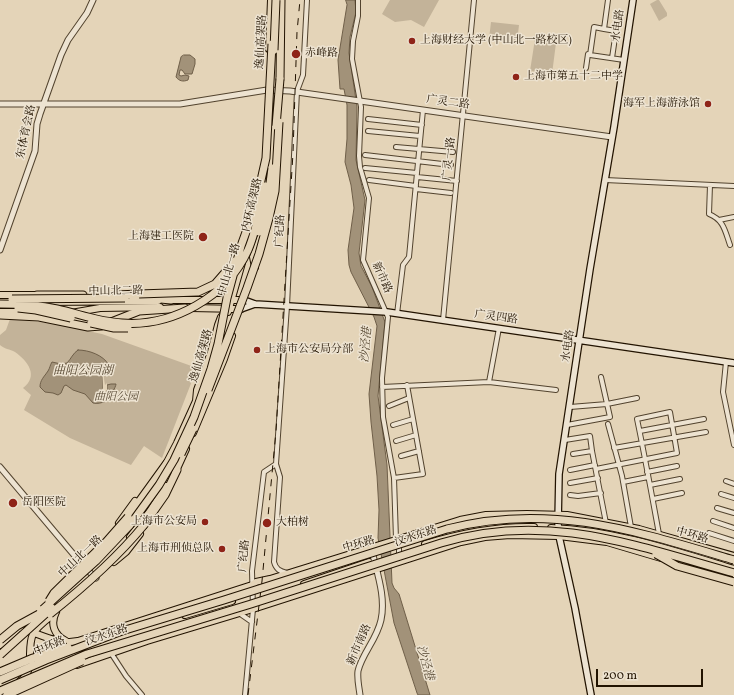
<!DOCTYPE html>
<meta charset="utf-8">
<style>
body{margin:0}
#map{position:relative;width:734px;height:695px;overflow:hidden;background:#e4d4b8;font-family:Vollkorn,serif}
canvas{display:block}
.scale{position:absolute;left:596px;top:669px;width:107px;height:18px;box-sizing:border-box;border:2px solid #221300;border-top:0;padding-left:5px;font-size:12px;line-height:14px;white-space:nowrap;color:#221300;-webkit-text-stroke:3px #ede3d1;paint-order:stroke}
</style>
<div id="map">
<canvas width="734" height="695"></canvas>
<div class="scale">200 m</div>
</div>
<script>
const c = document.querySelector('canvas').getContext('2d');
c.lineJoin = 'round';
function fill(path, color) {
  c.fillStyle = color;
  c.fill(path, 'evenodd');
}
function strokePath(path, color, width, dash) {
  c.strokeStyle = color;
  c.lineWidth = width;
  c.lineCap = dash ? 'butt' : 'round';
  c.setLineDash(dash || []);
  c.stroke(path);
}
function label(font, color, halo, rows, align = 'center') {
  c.font = font + ' Vollkorn,"Noto Serif SC",serif';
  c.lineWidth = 3;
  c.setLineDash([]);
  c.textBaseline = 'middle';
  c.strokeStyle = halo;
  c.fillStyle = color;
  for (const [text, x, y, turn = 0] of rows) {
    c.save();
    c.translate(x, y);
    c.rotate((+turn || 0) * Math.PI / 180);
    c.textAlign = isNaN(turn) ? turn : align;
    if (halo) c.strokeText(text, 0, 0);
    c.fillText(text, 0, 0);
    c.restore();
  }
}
fill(new Path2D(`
 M 390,0 L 439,0 L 424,27 L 411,20 L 395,22 L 382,14 Z
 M 657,0 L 659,0 L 667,13 L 667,16 L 659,21 L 650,4 Z
 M 491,22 L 519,25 L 517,42 L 489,39 Z
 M 535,39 L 556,43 L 552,74 L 530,71 Z
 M 10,319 L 51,323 L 102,334 L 197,368 L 162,458 L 144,446 L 131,465 L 70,438 L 24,410 L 31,395 L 23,388 C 39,376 28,361 15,352 C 10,349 4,349 0,345 L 0,335 L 6,330 Z`), '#c3b399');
const water = new Path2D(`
 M 346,0 L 355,0 L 356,12 L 350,37 L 349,53 L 357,107 L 356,160 L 365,200 L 359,253 L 361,266 L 372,287 L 385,322 L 378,396 L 387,465 L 392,583 L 394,588 L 399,594 L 430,695 L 418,695 L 417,693 L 394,623 L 378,538 L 379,510 L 377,476 L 371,422 L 369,394 L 377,326 L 374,317 L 351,272 L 349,265 L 348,250 L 354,208 L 351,185 L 345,162 L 347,139 L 347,105 L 344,89 L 340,89 L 338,60 L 347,5 Z
 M 184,55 L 190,55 L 195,59 L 195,64 L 192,74 L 185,74 L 182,70 L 180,70 L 179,75 L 181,76 L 185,75 L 189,76 L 188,80 C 183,82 179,81 176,77 L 181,57 Z
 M 78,350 C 89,350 103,355 109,365 L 106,369 L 102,370 L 103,388 L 101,394 L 107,390 L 107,385 L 111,384 L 116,384 C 116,387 109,399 106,401 C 102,403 97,404 93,403 L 85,394 L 73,390 L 66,385 L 64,386 L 61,393 L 58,395 L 53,393 L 45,392 L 40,387 C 40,380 44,377 48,371 C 50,368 50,365 52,362 L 61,364 L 67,363 C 71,359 73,353 78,350 Z`);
fill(water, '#a29279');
strokePath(water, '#6f5f49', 1);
fill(new Path2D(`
 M 102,369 L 108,369 L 104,371 L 104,379 L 105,385 L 107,383 L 107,390 L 102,395 L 100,394 L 103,388 Z`), '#e4d4b8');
const minor = new Path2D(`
 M 358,0 L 358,16 L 353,41 L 352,59 L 361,107 L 359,156 L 360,167 L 369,198 L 363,260 L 388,317 L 382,378 L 383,417 L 394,478 L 396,539 L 399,547 L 399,557
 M 604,29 L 616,31 L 612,58
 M 590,55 L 624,60
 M 586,68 L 588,54 L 590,55 L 594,27 L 604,29 L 608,0
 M 368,119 L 422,125
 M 368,131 L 420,136
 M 396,147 L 453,152
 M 365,155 L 451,165
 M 365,168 L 417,173
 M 417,177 L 457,181
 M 369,180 L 416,186
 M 605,180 L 734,186
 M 710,185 L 709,214 C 724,220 725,231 730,245
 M 416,189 L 451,193
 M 719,220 L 734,217
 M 397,314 L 403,265 L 409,257 L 423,110
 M 443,320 L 474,0
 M 726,362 L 723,392 L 734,445
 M 489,382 L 499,328
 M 382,387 L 489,382 L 556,390
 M 389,406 L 409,398
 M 570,407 L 607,404 L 637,398
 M 608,424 L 622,476 L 631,527
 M 393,425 L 413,419
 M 567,425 L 610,417 L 601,377
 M 640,431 L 704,419
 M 565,440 L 590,436 L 592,451
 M 396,441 L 416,435
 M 614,448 L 706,432
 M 573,454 L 592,451 L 606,523
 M 401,456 L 419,451
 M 596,469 L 677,453 L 670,412 L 637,419 C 645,457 652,496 659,534
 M 570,470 L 595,465
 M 647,472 L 677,466
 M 394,478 L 423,474 L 407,385
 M 726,481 L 734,484
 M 623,482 L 648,477
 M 570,483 L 598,478
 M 650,485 L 680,479
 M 721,494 L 734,498
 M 570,495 L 578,496 L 601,493
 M 653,499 L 682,493
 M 717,508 L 734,513
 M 713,521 L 734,528
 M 709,533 L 734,541
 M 287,573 C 279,571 276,569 274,562 L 280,477 L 276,464 L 287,306 L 297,91 L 303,75 L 307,0
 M 239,613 L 252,622
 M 111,653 L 126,676 L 142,695
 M 245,695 L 253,609 L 252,571 L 264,472 L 276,464`);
const tertiary = new Path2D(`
 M 0,104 L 180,104 L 267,90 L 290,91 L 612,137
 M 0,250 L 35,151 L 37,124 L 40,114 L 61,55 L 68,40 L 87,13 L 93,0
 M 0,467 L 85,568 L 96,578
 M 360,695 C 359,687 357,679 358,671 C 362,654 377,639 381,620 C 386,597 377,573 372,551`);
const secondary = new Path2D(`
 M 244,300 L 255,304 L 387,312 L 734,363
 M 241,309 L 255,304
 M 591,695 L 575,608 L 559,536 L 558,523 L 559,474 L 590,269 L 614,127 L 633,0`);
const primary = new Path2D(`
 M 269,49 L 271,0
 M 255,267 L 253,257 L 260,238
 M 0,295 L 37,295
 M 167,300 L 244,300
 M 44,302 L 158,301
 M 191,308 L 241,309
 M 0,312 L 26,312
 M 228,312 L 242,263
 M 71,313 L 100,308 L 160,307
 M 193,433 L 224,359 L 232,336
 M 165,466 L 177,443 L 196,401 L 197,390 L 211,352 L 218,325 L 221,317 L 229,309
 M 175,473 L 186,449
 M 119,523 L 135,501
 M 551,528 C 613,530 675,551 734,569
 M 130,537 L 150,511 L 166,486
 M 425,544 C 461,533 496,526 534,527
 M 114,562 L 126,552 L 140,534
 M 304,584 L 369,562
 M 56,612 C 50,624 54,635 66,641
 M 185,615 L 232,601
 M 19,628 C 26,628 31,631 37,634 C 50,639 64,644 78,641 L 252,585 L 256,582 L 270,579 L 460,520 L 486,515 L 527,514 L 567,515 L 639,529 L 734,556
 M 0,645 L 17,630
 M 77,665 L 147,641 L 253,609 L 461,542 L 485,537 L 510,535 L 559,536 L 607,542 L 661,558
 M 20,681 C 36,671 26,649 33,634 C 37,626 49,618 56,612
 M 1,695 L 11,691`);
const trunk = new Path2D(`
 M 280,79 L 281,0
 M 37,295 L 83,295
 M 117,295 L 139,294
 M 133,298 L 150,298 L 171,300
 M 0,315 L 39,317 L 88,327 L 101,326 L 139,311 L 185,308
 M 128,517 L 167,463
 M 144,525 L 165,495 L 177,470`);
strokePath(minor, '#52432e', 6);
strokePath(tertiary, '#52432e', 7);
strokePath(secondary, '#221300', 8);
strokePath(primary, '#221300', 8);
strokePath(trunk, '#221300', 9);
strokePath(minor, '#ede3d1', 4);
strokePath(tertiary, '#ede3d1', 5);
strokePath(secondary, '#ede3d1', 5.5);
strokePath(primary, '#e4d4b8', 6);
strokePath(trunk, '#e4d4b8', 7);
strokePath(new Path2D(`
 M 248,695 L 262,581 L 276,431 L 293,153 L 297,32 L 300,0`), '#221300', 1, [7, 7]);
const trunkBridge = new Path2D(`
 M 274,50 L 276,0
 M 276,126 L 280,79
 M 259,232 L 268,198 L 272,168
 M 139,294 L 198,292 L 215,284 L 235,261
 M 12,299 L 125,298
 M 0,304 C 20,304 38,305 57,309 C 79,314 100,322 122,323 C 172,327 227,297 248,250 C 257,229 260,207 265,186
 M 18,308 L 36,310 L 71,318
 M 91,323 L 114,328 L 128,328
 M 208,390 L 247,288 L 259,254 L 269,218 L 275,191 L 279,122
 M 181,454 L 193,429
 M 656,554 L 677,566 L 734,582
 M 49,601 L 54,593 L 106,542 L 128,517
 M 43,609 L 96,561 L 130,525 L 159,485 L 174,460 L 194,417 L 211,369 L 218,344 L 227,298 L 241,246 L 255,207 L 266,158 L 272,44
 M 50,614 C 84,587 116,559 144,525
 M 0,640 L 17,626 L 39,614
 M 0,655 L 52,608
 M 0,672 L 33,658 L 68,647
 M 0,680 L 46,660 L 122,631 L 224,600 L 447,529 C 549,502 636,531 734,560
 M 0,691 L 87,654 L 251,604 L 441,543 C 545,511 634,545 734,573
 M 7,695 L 82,661`);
strokePath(trunkBridge, '#221300', 9, []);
strokePath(trunkBridge, '#e4d4b8', 7);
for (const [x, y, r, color] of [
 [412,41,4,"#8f2418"],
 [296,54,5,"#8f2418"],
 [516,77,4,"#8f2418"],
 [708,104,4,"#8f2418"],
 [203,237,5,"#8f2418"],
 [257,350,4,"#8f2418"],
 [13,503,5,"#8f2418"],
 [205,522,4,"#8f2418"],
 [267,523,5,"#8f2418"],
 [222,549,4,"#8f2418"]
]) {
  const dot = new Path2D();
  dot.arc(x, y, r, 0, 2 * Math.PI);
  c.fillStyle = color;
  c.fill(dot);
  strokePath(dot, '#ede3d1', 1.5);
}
label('11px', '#221300', '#ede3d1', [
 ["水电路",619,26,-82],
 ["逸仙高架路",262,42,-87],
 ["广灵二路",448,103,8],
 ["东体育会路",27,132,-78],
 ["广灵一路",450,159,-84],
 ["内环高架路",253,205,-77],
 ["广纪路",281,231,-87],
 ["中山北一路",230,270,-74],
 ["新市路",381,278,66],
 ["中山北二路",116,292,-1],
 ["广灵四路",496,318,8],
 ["水电路",569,346,-81],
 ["逸仙高架路",202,356,-74],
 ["中环路",692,536,16],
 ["汶水东路",416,537,-18],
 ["中环路",359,545,-16],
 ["广纪路",245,556,-85],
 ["中山北一路",81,557,-43],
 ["汶水东路",107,636,-19],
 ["新市南路",360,645,-66],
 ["中环路",50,647,-23]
]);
label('11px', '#221300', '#ede3d1', [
 ["上海财经大学 (中山北一路校区)",420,41],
 ["赤峰路",305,54],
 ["上海市第五十二中学",524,77],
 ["海军上海游泳馆",700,104,"right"],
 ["上海建工医院",194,237,"right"],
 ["上海市公安局分部",265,350],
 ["岳阳医院",22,503],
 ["上海市公安局",197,522,"right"],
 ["大柏树",276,523],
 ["上海市刑侦总队",214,549,"right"]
], 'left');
label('italic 11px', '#5a4b36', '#ede3d1', [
 ["曲阳公园",116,398]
]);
label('italic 12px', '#554630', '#ede3d1', [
 ["沙泾港",367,345,-85],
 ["曲阳公园湖",83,372],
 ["沙泾港",424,663,74]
]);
</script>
